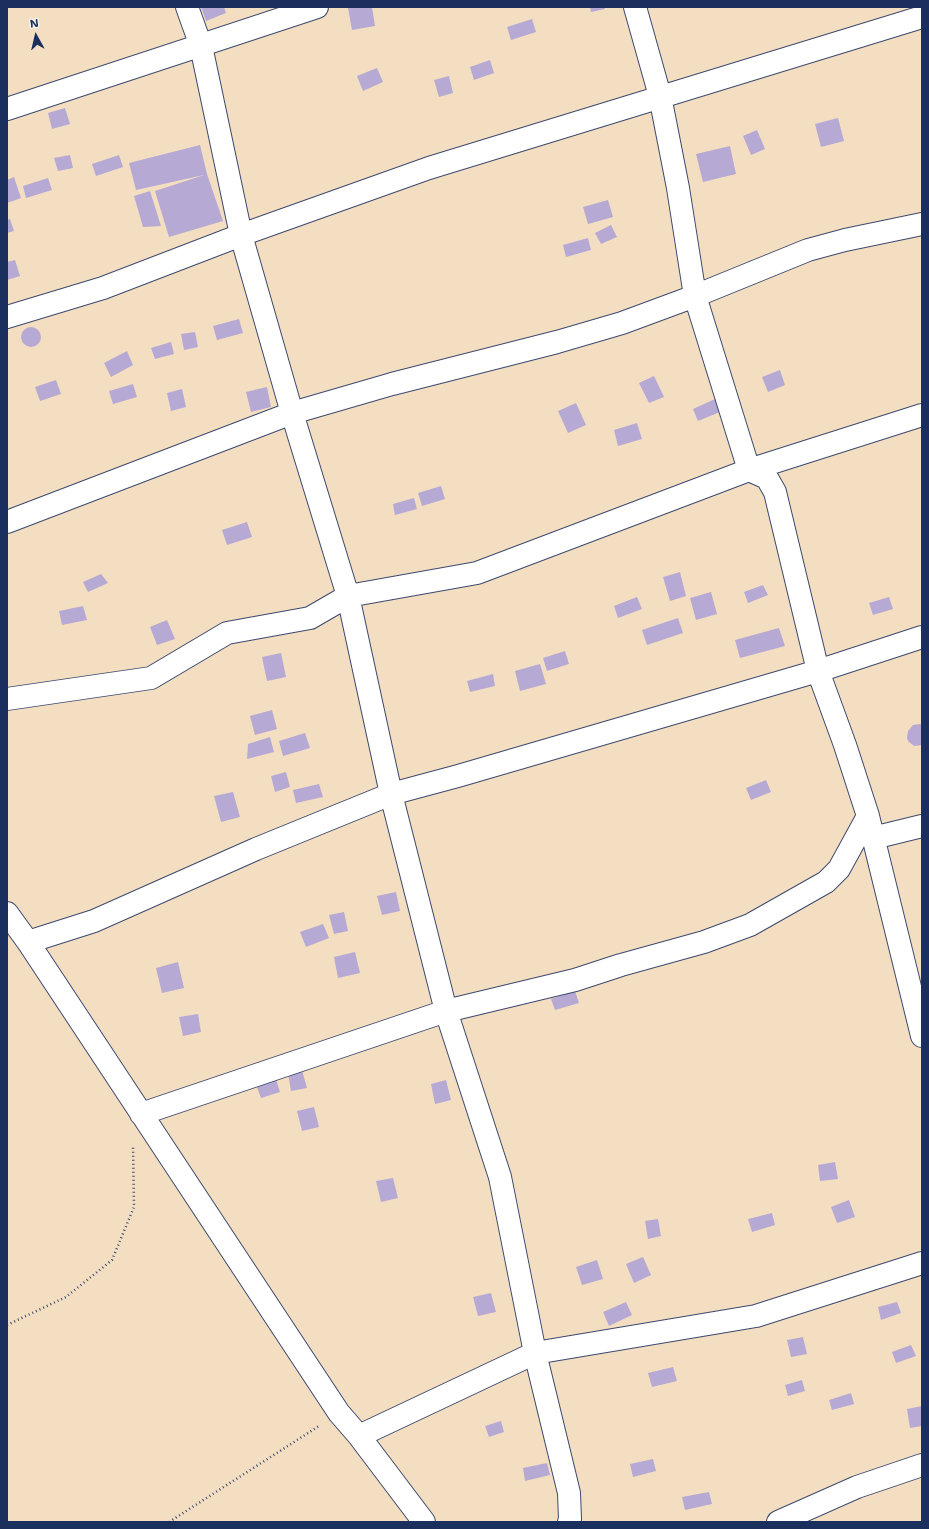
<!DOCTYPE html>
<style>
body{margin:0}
#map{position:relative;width:929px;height:1529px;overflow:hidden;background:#f4dec1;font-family:"Shantell Sans",sans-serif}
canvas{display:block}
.frame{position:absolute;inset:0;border:8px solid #1b2f5e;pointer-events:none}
.north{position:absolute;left:16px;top:16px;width:40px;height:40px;-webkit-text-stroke:3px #f7f3e8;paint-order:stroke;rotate:352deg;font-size:11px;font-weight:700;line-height:16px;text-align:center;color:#1b2f5e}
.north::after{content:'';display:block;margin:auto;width:14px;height:18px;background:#1b2f5e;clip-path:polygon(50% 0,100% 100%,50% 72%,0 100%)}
</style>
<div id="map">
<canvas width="929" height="1529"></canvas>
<div class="frame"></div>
<div class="north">N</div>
</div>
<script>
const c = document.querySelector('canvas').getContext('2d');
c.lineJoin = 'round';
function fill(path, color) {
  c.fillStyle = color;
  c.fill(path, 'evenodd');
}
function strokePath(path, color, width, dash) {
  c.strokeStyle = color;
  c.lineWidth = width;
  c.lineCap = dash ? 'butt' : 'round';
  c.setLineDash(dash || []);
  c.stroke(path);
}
fill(new Path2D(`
 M 201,7 L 224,7 L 226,13 L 206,21 Z
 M 353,7 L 372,7 L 375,26 L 352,30 L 348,8 Z
 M 590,7 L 604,7 L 605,9 L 591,12 Z
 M 532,19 L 536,32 L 511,40 L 507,27 Z
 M 490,60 L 494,73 L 474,80 L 470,67 Z
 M 377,68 L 383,82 L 363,91 L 357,76 Z
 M 449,76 L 453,93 L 439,97 L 434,80 Z
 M 65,108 L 70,124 L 52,129 L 48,113 Z
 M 838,118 L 844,141 L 821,147 L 815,124 Z
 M 757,130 L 765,149 L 751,155 L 743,136 Z
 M 200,145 L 207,174 L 223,221 L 169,237 L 155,191 L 204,175 L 136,190 L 129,163 Z
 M 730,146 L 736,174 L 703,182 L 696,154 Z
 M 70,155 L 73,168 L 58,171 L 54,158 Z
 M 119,155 L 123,167 L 96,176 L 92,164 Z
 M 14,177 L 21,198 L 7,203 L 7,180 Z
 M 48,178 L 52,190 L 26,198 L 23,186 Z
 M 150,191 L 161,226 L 143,227 L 134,196 Z
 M 608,200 L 613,217 L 588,224 L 583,207 Z
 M 10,219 L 14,231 L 7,233 L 7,220 Z
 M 611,225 L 617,237 L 601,244 L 595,233 Z
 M 588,238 L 591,250 L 566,257 L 563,245 Z
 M 15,260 L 20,276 L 7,280 L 7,262 Z
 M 239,319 L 243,333 L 217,340 L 213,326 Z
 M21 337a10 10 0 1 1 20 0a10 10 0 1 1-20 0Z
 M 195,332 L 198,347 L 184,350 L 181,334 Z
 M 171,342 L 174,354 L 155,359 L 151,348 Z
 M 127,351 L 133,365 L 111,377 L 104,363 Z
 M 780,370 L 785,385 L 768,392 L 762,377 Z
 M 654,376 L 664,397 L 649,403 L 639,383 Z
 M 56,380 L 61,394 L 40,401 L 35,387 Z
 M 133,384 L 137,397 L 113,404 L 109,391 Z
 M 267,387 L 271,407 L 251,412 L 246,392 Z
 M 182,389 L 186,407 L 171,411 L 167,393 Z
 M 715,399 L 720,412 L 698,421 L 693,409 Z
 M 576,403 L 586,425 L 568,433 L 558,411 Z
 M 637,423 L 642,439 L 618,446 L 614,430 Z
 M 441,486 L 445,499 L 422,506 L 418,493 Z
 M 414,498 L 417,509 L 395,515 L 393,504 Z
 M 247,522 L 252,537 L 227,545 L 222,530 Z
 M 680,572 L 686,596 L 670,601 L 663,577 Z
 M 101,574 L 108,583 L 88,592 L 83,582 Z
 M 763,585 L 768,595 L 748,603 L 744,592 Z
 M 711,592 L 717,614 L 696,620 L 690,598 Z
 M 637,597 L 642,609 L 618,618 L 614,606 Z
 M 889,597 L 893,609 L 873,615 L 869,603 Z
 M 83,606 L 87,620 L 62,625 L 59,611 Z
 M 678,618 L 683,633 L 647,645 L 642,630 Z
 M 167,620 L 175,639 L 157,645 L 150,627 Z
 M 779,628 L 785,646 L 740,658 L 735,640 Z
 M 565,651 L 569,664 L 547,671 L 543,658 Z
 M 281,653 L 286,677 L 267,681 L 262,657 Z
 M 540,664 L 546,684 L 520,691 L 515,671 Z
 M 493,674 L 495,686 L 470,692 L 467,681 Z
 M 272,710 L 277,729 L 255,735 L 250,716 Z
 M 920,724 L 922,725 L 922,745 L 914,746 L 908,741 L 907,738 L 908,731 L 913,725 Z
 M 305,733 L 310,748 L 283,756 L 279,741 Z
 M 270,737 L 274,752 L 247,759 L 248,744 Z
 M 286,772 L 290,787 L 275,792 L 271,776 Z
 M 766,780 L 771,792 L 751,800 L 746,788 Z
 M 319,784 L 323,797 L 296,803 L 293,790 Z
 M 233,792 L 240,817 L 221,822 L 214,796 Z
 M 396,892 L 400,911 L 382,915 L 377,896 Z
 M 344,912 L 348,931 L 334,934 L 329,915 Z
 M 323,924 L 329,938 L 306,947 L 300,932 Z
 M 355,952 L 360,973 L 338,978 L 334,957 Z
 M 178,962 L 184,988 L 162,993 L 156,968 Z
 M 575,991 L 579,1003 L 555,1010 L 551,999 Z
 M 198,1014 L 201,1032 L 183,1036 L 179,1017 Z
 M 302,1070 L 307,1088 L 291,1091 L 288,1073 Z
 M 275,1076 L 280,1092 L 261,1098 L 255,1082 Z
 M 446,1080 L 451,1100 L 435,1104 L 431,1084 Z
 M 314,1107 L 319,1127 L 302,1131 L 297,1111 Z
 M 835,1162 L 838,1179 L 820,1181 L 818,1165 Z
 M 393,1178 L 398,1198 L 381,1202 L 376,1181 Z
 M 849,1200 L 855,1217 L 837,1223 L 831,1207 Z
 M 772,1213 L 775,1225 L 752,1232 L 748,1219 Z
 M 658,1219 L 661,1236 L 648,1239 L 645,1221 Z
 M 643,1257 L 651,1275 L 634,1283 L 626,1264 Z
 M 597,1260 L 603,1279 L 582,1285 L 576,1267 Z
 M 491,1293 L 496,1312 L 478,1316 L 473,1297 Z
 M 626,1302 L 632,1315 L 609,1326 L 603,1312 Z
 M 897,1302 L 901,1313 L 881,1320 L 878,1307 Z
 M 803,1337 L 807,1354 L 791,1357 L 787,1340 Z
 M 911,1345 L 916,1356 L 896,1363 L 892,1352 Z
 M 673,1367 L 677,1381 L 652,1387 L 648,1373 Z
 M 802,1380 L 805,1391 L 788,1396 L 785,1385 Z
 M 851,1393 L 854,1404 L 832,1410 L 829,1400 Z
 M 922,1406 L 922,1426 L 910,1428 L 907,1409 Z
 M 501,1421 L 504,1432 L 489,1437 L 485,1426 Z
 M 653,1459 L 656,1471 L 633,1477 L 630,1464 Z
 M 547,1463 L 550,1475 L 525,1481 L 523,1468 Z
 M 709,1492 L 712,1504 L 685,1510 L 682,1497 Z`), '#b6a9d4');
const street = new Path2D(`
 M 187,7 L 201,46 L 241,235 L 292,413 L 348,596 L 391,794 L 446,1011 L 500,1177 L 535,1353 L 569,1493 L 570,1519 L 569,1522
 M 635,7 L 660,96 L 678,188 L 695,296 L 749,470 L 767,478 L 775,492 L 818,671 L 845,745 L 868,816 L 922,1036
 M 7,109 L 317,7
 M 7,317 L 103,288 L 241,235 L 429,168 L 922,17
 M 7,522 L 292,413 L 392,384 L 557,342 L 622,323 L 695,296 L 808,250 L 845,240 L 922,224
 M 7,699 L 151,678 L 227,633 L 310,618 L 348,596 L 477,573 L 749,470 L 922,415
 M 873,838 L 922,826
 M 7,913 L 28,942 L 339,1413 L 359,1436 L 424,1522
 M 28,942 L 94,921 L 256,849 L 391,794 L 458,776 L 818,671 L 922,637
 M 141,1114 L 446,1011 L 575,980 L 621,965 L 704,942 L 750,925 L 826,882 L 839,869 L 868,816
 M 359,1436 L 535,1353 L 756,1316 L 922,1263
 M 778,1522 L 857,1487 L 922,1465`);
strokePath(street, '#3c496d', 24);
strokePath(new Path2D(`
 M 7,1325 L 66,1297 L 112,1260 L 134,1207 L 133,1147
 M 169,1522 L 319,1426`), '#3c496d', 2.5, [1, 3]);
strokePath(street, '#fff', 22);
</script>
